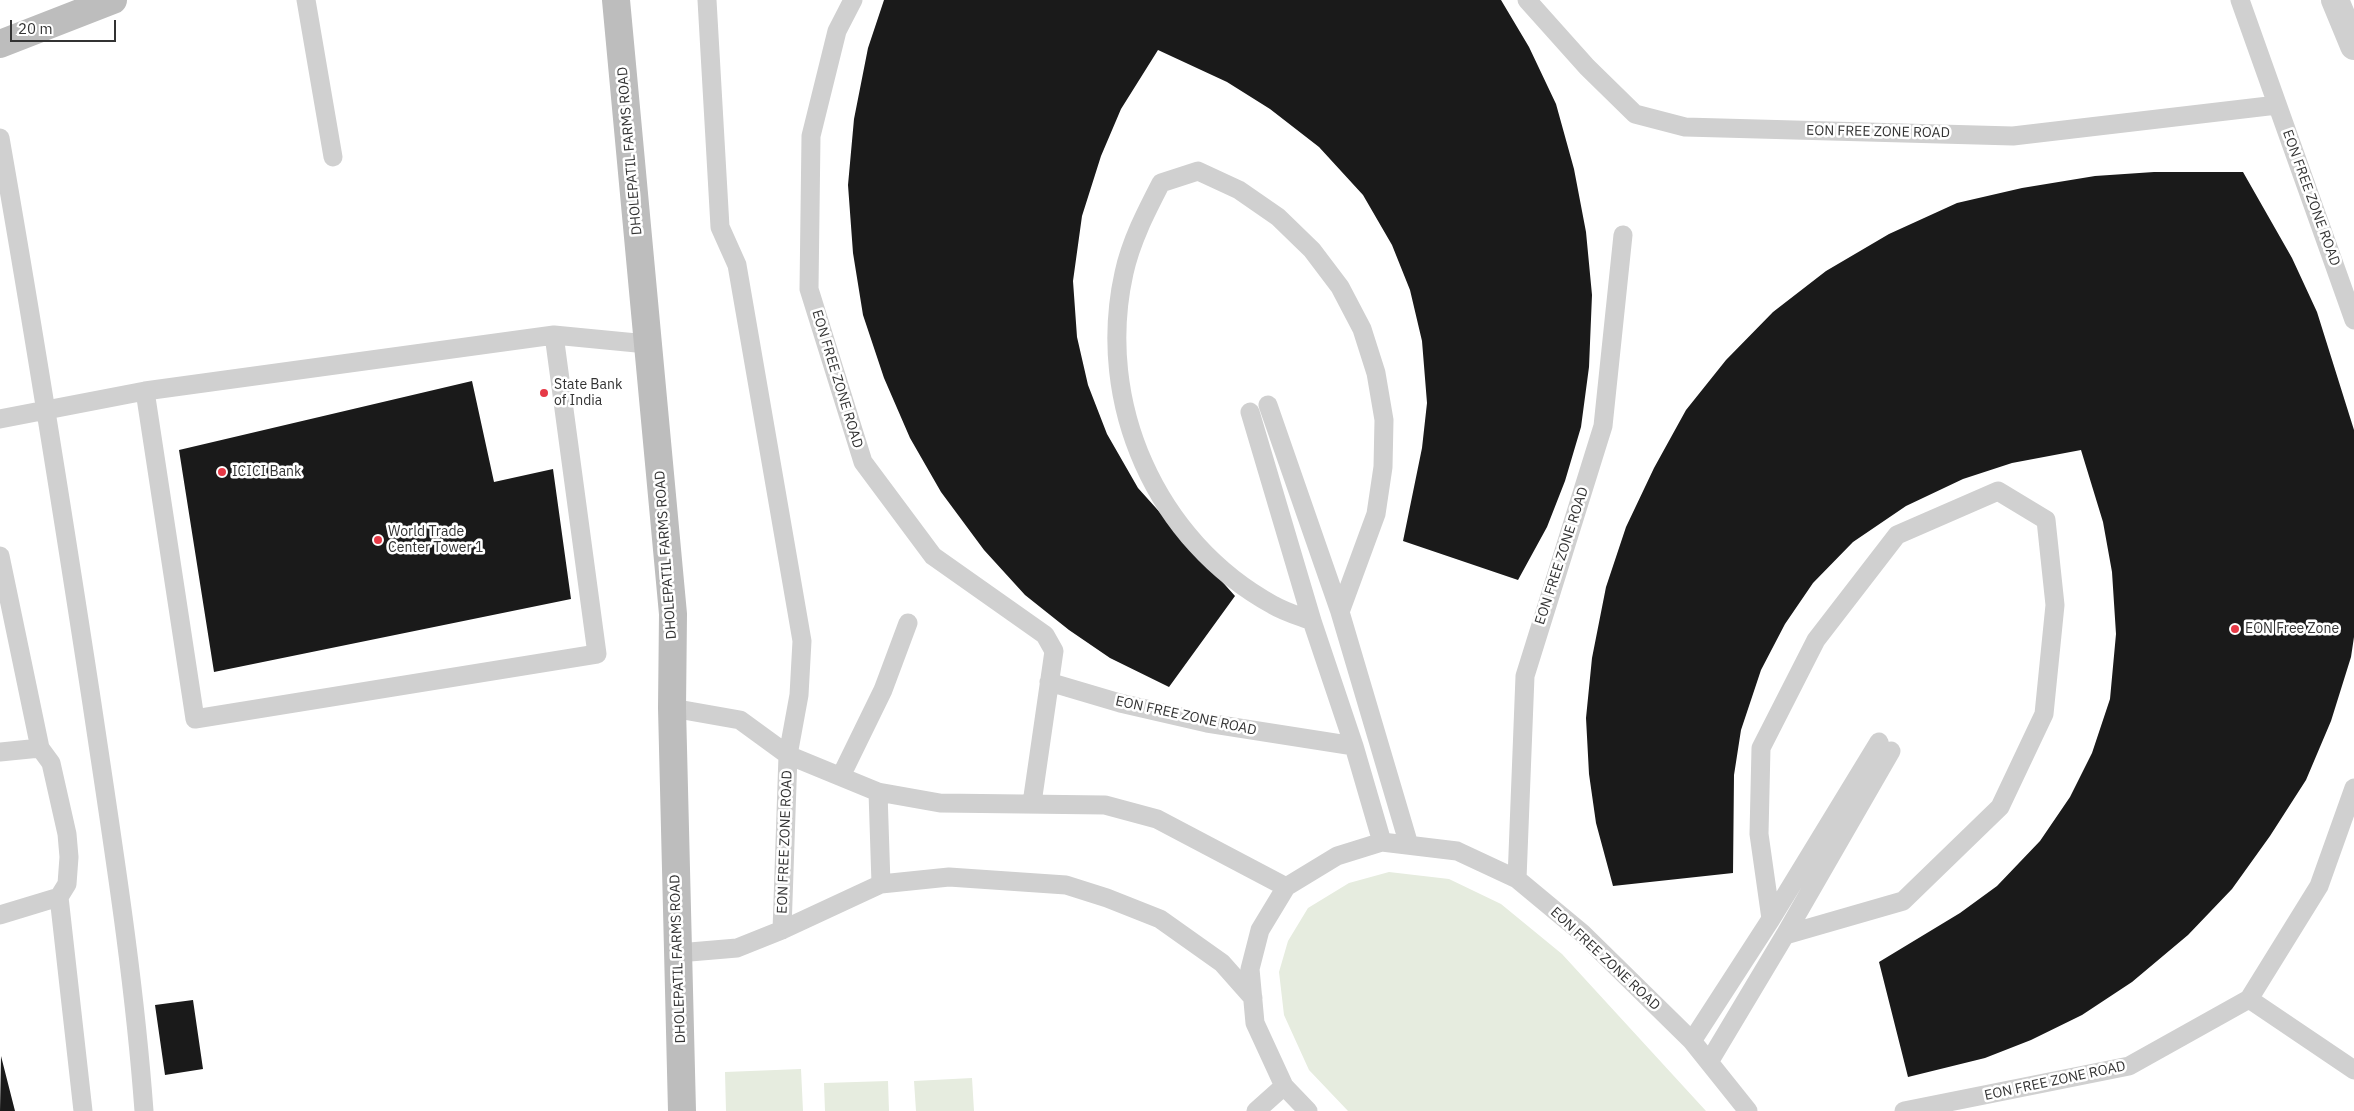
<!DOCTYPE html>
<style>
body{margin:0}
#map{position:relative;width:2354px;height:1111px;overflow:hidden;background:#fff;font-family:"IBM Plex Sans",sans-serif}
canvas{display:block}
.scale{position:absolute;left:10px;top:20px;width:106px;height:22px;box-sizing:border-box;border:2px solid #333;border-top:0;padding-left:6px;font-size:15px;line-height:18px;white-space:nowrap;color:#333;-webkit-text-stroke:4px #fff;paint-order:stroke}
</style>
<div id="map">
<canvas width="2354" height="1111"></canvas>
<div class="scale">20 m</div>
</div>
<script>
const c = document.querySelector('canvas').getContext('2d');
c.lineJoin = 'round';
function fill(path, color) {
  c.fillStyle = color;
  c.fill(path, 'evenodd');
}
function strokePath(path, color, width, dash) {
  c.strokeStyle = color;
  c.lineWidth = width;
  c.lineCap = dash ? 'butt' : 'round';
  c.setLineDash(dash || []);
  c.stroke(path);
}
function label(font, color, halo, rows, align = 'center') {
  c.font = font + ' "IBM Plex Sans",sans-serif';
  c.lineWidth = 5;
  c.setLineDash([]);
  c.textBaseline = 'middle';
  c.strokeStyle = halo;
  c.fillStyle = color;
  for (const [text, x, y, turn = 0] of rows) {
    c.save();
    c.translate(x, y);
    c.rotate((+turn || 0) * Math.PI / 180);
    c.textAlign = isNaN(turn) ? turn : align;
    if (halo) c.strokeText(text, 0, 0);
    c.fillText(text, 0, 0);
    c.restore();
  }
}
fill(new Path2D(`
 M 1389,872 L 1449,879 L 1501,904 L 1562,954 L 1706,1111 L 1348,1111 L 1309,1070 L 1284,1015 L 1279,972 L 1288,941 L 1308,908 L 1349,883 Z
 M 801,1069 L 803,1111 L 726,1111 L 725,1072 Z
 M 972,1078 L 974,1111 L 916,1111 L 914,1081 Z
 M 888,1081 L 889,1111 L 825,1111 L 824,1083 Z`), '#e6ecdf');
fill(new Path2D(`
 M 884,0 L 1501,0 L 1529,47 L 1556,104 L 1574,169 L 1586,232 L 1592,295 L 1589,367 L 1581,427 L 1565,481 L 1547,527 L 1518,580 L 1403,541 L 1422,448 L 1427,403 L 1422,341 L 1410,290 L 1392,245 L 1363,195 L 1319,147 L 1270,109 L 1227,82 L 1158,50 L 1121,109 L 1101,156 L 1082,216 L 1073,281 L 1077,337 L 1088,385 L 1107,434 L 1138,488 L 1235,596 L 1169,687 L 1110,658 L 1069,630 L 1025,595 L 984,550 L 941,492 L 910,438 L 884,378 L 863,315 L 853,253 L 848,185 L 854,119 L 868,48 Z
 M 2154,172 L 2243,172 L 2292,258 L 2317,312 L 2354,430 L 2354,637 L 2351,657 L 2331,721 L 2306,780 L 2270,836 L 2232,889 L 2188,935 L 2132,982 L 2082,1015 L 2031,1040 L 1985,1058 L 1908,1077 L 1879,962 L 1960,913 L 1997,886 L 2040,841 L 2070,797 L 2092,753 L 2110,699 L 2116,634 L 2112,572 L 2103,522 L 2081,450 L 2012,463 L 1963,479 L 1906,506 L 1853,542 L 1813,583 L 1785,624 L 1761,670 L 1741,730 L 1734,775 L 1733,873 L 1613,886 L 1596,823 L 1589,774 L 1586,718 L 1592,658 L 1606,587 L 1626,527 L 1654,468 L 1686,410 L 1726,360 L 1773,312 L 1826,271 L 1889,234 L 1957,203 L 2022,188 L 2095,176 Z
 M 472,381 L 494,482 L 553,469 L 571,599 L 214,672 L 179,450 Z
 M 193,1000 L 203,1069 L 165,1075 L 155,1005 Z
 M 1,1056 L 15,1111 L 0,1111 Z`), '#1a1a1a');
strokePath(new Path2D(`
 M 306,0 L 333,157
 M 707,0 L 720,227 L 737,265 L 802,641 L 799,695 L 788,755 L 782,930
 M 853,0 L 837,31 L 811,136 L 809,289 L 863,462 L 933,556 L 1045,635 L 1054,651 L 1032,803
 M 1527,0 L 1587,67 L 1635,114 L 1685,127 L 2013,136 L 2277,105
 M 2240,0 L 2354,320
 M 0,138 C 33,326 63,515 92,704 C 112,839 134,974 144,1111
 M 145,391 L 195,719 L 597,654 L 554,335
 M 1268,405 L 1340,612
 M 1250,412 L 1312,621
 M 0,419 L 145,391 L 554,335 L 647,344
 M 0,556 L 40,748
 M 1049,682 L 1120,703 L 1207,723 L 1354,746
 M 672,708 L 740,720 L 788,755 L 878,792 L 940,803 L 1105,805 L 1157,819 L 1286,887
 M 0,752 L 40,748 L 51,763 L 67,834 L 69,857 L 67,884 L 59,897 L 83,1111
 M 841,776 L 883,690 L 908,623
 M 878,792 L 881,884
 M 1382,842 L 1354,746 L 1312,621 C 1299,616 1285,612 1273,605 C 1156,541 1095,403 1124,273 C 1131,241 1146,212 1161,183 L 1198,171 L 1239,190 L 1278,217 L 1312,250 L 1340,287 L 1362,329 L 1376,373 L 1384,420 L 1383,467 L 1376,514 L 1340,612 L 1409,845
 M 1517,879 L 1525,676 L 1603,426 L 1623,235
 M 0,915 L 59,897
 M 1771,919 L 1879,742
 M 1785,935 L 1891,751
 M 678,953 L 737,948 L 782,930 L 881,884 L 949,877 L 1066,885 L 1107,898 L 1160,919 L 1222,963 L 1253,998
 M 2249,999 L 2319,886 L 2354,788
 M 1692,1041 L 1771,919 L 1759,834 L 1761,748 L 1816,640 L 1897,535 L 1998,491 L 2046,520 L 2055,605 L 2044,714 L 2000,807 L 1903,901 L 1785,935 L 1709,1062
 M 1256,1111 L 1284,1086
 M 1308,1111 L 1284,1086 L 1255,1023 L 1250,969 L 1260,930 L 1286,887 L 1337,856 L 1382,842 L 1457,851 L 1517,879 L 1582,933 L 1692,1041 L 1748,1111
 M 1904,1111 L 2129,1066 L 2249,999 L 2354,1070`), '#d0d0d0', 19);
strokePath(new Path2D(`
 M 2335,0 L 2354,46`), '#d0d0d0', 28);
strokePath(new Path2D(`
 M 616,0 L 673,614 L 672,708 L 682,1111
 M 0,44 L 113,0`), '#bdbdbd', 28);
for (const [x, y, r, color] of [
 [544,393,5,"#e63946"],
 [222,472,5,"#e63946"],
 [378,540,5,"#e63946"],
 [2235,629,5,"#e63946"]
]) {
  const dot = new Path2D();
  dot.arc(x, y, r, 0, 2 * Math.PI);
  c.fillStyle = color;
  c.fill(dot);
  strokePath(dot, '#fff', 2);
}
label('14px', '#333', '#fff', [
 ["EON FREE ZONE ROAD",1878,132,1],
 ["DHOLEPATIL FARMS ROAD",630,151,-95],
 ["EON FREE ZONE ROAD",2311,198,70],
 ["EON FREE ZONE ROAD",837,379,73],
 ["DHOLEPATIL FARMS ROAD",666,555,-94],
 ["EON FREE ZONE ROAD",1562,556,-72],
 ["EON FREE ZONE ROAD",1186,716,12],
 ["EON FREE ZONE ROAD",785,842,-88],
 ["DHOLEPATIL FARMS ROAD",678,959,-92],
 ["EON FREE ZONE ROAD",1605,959,43],
 ["EON FREE ZONE ROAD",2055,1081,-12]
]);
label('14px', '#333', '#fff', [
 ["State Bank",554,385],
 ["of India",554,401],
 ["ICICI Bank",232,472],
 ["World Trade",388,532],
 ["Center Tower 1",388,548],
 ["EON Free Zone",2245,629]
], 'left');
</script>
